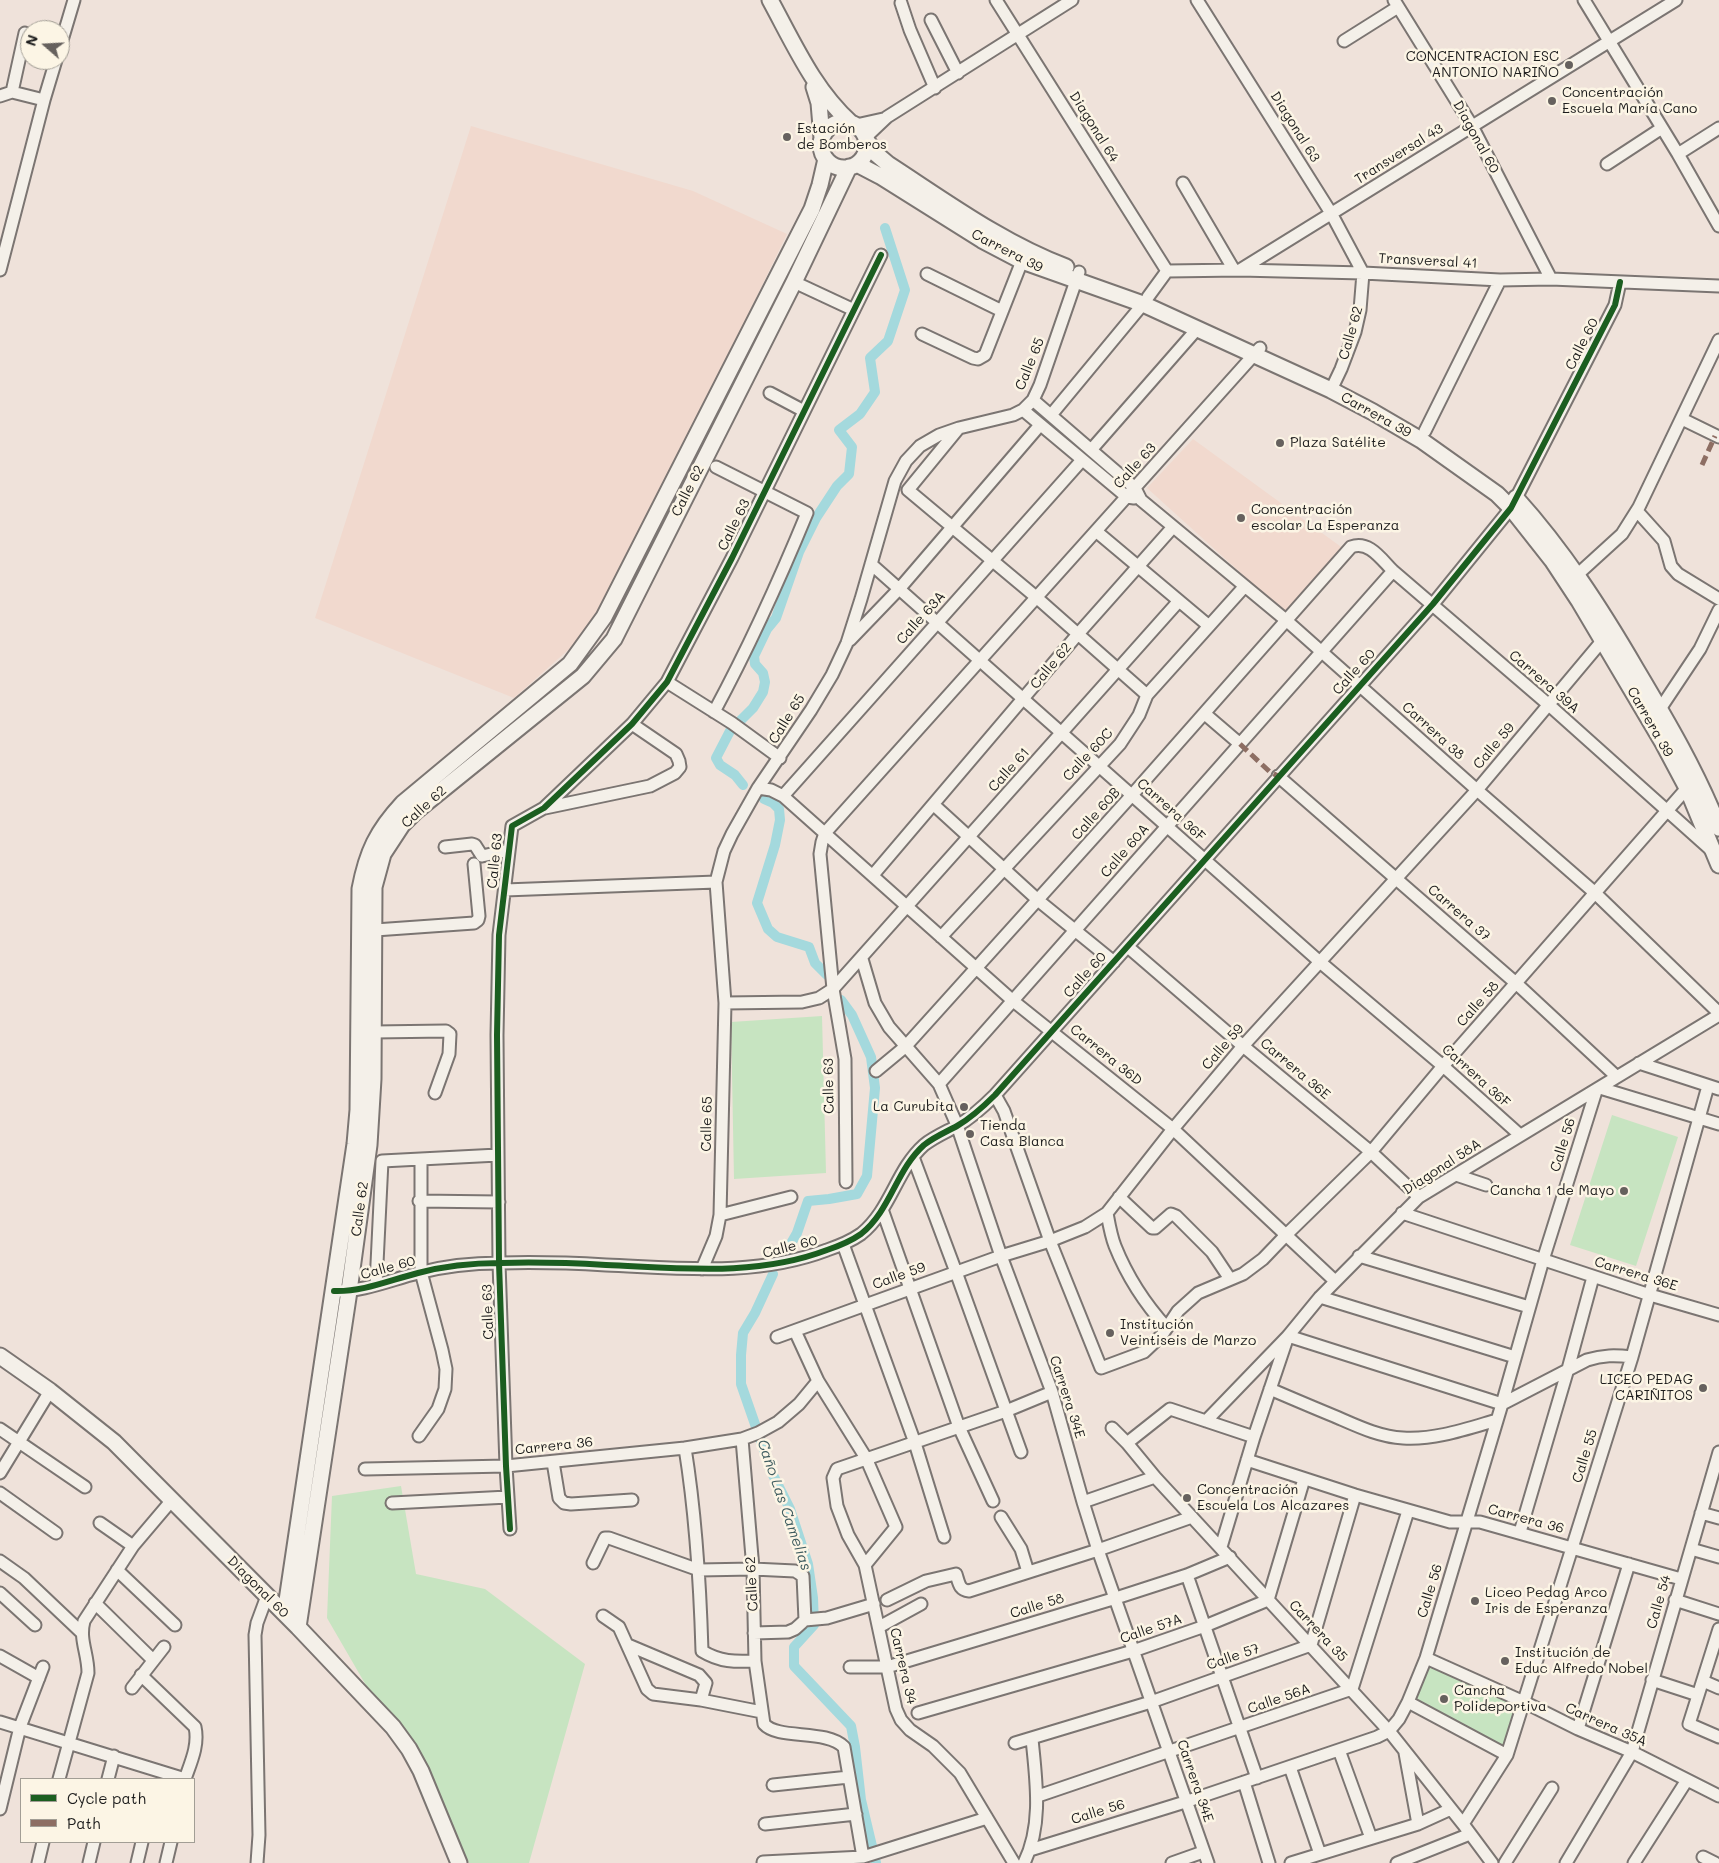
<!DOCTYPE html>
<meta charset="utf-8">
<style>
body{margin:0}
#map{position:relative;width:1719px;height:1863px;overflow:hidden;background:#efe2da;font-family:Mali,sans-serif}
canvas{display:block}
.legend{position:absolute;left:20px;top:1778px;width:175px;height:65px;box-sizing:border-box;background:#fcf5e5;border:1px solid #a29e95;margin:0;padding:6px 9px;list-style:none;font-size:15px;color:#1c1c1c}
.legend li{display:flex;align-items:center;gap:10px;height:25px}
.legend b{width:25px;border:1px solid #a29e95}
.north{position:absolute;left:20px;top:20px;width:50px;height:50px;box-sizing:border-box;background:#fcf5e5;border:1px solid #a29e95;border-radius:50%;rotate:289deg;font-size:14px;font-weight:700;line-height:20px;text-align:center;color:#1c1c1c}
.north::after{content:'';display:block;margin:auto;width:18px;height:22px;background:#66615e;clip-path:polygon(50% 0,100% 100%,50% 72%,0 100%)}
</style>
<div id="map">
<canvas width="1719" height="1863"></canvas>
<ul class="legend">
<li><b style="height:6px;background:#1b5e20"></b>Cycle path</li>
<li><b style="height:6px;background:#8d6e63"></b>Path</li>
</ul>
<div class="north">N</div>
</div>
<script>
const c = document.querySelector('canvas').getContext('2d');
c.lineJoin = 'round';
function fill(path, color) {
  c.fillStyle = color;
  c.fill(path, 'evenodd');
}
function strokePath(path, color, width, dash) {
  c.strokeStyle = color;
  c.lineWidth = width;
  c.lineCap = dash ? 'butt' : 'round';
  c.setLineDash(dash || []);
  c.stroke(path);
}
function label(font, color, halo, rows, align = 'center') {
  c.font = font + ' Mali,sans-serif';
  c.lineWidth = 5;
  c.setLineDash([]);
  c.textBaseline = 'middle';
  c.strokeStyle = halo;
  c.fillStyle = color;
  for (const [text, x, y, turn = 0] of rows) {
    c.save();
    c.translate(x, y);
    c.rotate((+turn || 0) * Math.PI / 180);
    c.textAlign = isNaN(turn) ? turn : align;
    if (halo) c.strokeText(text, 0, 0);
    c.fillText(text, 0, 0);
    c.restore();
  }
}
fill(new Path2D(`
 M 471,126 L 693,191 L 787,234 L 739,333 L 585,635 L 514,698 L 315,618 Z
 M 1193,439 L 1344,549 L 1284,612 L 1147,488 Z`), '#f1d9ce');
fill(new Path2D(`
 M 822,1016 L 826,1173 L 734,1179 L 731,1022 Z
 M 1612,1115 L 1678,1137 L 1636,1266 L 1570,1245 Z
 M 401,1486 L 416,1574 L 485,1589 L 585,1664 L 529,1863 L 469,1863 L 327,1618 L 332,1496 Z
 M 1426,1658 L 1524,1702 L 1507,1755 L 1408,1702 Z`), '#c7e4c1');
strokePath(new Path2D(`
 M 743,785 L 735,775 L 720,765 L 716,758 L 730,731 L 753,708 L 763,692 L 765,682 L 763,673 L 755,664 L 754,656 L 767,629 L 776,618 L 799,552 L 816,518 L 837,486 L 849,474 L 852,447 L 839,430 L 860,414 L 875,392 L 870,358 L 888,341 L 905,290 L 885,228
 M 764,799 L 773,803 L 779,809 L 780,820 L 775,845 L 757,903 L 768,929 L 777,937 L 809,947 L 815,963 L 827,975
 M 785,1254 L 797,1233 L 808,1201 L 829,1199 L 857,1194 L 867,1176 L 875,1088 L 871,1057 L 852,1015 L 841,1000
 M 773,1274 L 755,1313 L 743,1333 L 741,1355 L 741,1384 L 772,1473 L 790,1509 L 808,1564 L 813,1598 L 814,1625 L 794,1647 L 794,1666 L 851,1726 L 855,1747 L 861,1800 L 876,1863`), '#a4d9dd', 10);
const minor = new Path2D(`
 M 996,0 L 1167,271
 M 1197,0 L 1331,213 L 1363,273 L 1360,310 L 1355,332 L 1341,369 L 1331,390
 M 1394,0 L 1472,126 L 1551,279
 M 1584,0 L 1678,154 L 1719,226
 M 901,3 L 910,30 L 935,88
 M 931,20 L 958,73
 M 1344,41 L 1398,7
 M 60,47 L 74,0
 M 12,92 L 25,33
 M 0,96 L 12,92 L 44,100
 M 856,125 L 883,119
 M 866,137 L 887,117 L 1072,0
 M 1678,154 L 1719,128
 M 1607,164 L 1662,128
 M 1183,183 L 1234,270
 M 0,270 L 44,100 L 56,60
 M 1240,270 L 1676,0
 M 927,274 L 1002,311
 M 794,282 L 854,310
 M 1148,297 L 1167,271 L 1240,270 L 1363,273 L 1500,280 L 1551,279 L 1719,286
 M 922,334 L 973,358 L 978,359 L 985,355 L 1022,261
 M 770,393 L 804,411
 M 1033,400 L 1135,488 L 1141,500 L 1287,621 L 1477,790 L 1594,892 L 1719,1013
 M 1023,410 L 1127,497 L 1134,498
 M 1051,415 L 1143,304
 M 1682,419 L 1719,437
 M 958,429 L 908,490 L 1036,597 L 1147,695
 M 1425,431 L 1500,280
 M 1091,450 L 1197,329
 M 1637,511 L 1664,541 L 1671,566 L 1678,574 L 1719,599
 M 1097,532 L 1209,626
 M 871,564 L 1320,962 L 1443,1066 L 1520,1135
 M 1577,575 L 1622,534 L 1639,507 L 1719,340
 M 850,640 L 900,588 L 1040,425
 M 667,682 L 732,723 L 780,758
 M 1660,709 L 1700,649 L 1719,610
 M 714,712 C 749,647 779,581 807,513 L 716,467
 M 1205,714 L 1240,744
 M 1278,776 L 1517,984 L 1617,1077
 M 758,788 L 771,790 L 783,796 L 1012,1000 L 1173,1129 L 1335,1281
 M 783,796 L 1082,460
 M 934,805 L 1039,901 L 1114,962
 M 545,808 L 650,786 L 675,773 L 680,767 L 679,761 L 676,754 L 632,724
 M 445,847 L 472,844 L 475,845 L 482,856 L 509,850
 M 873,875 L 1078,634 L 1173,527
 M 505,890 L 716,882
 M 375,930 L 474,923 L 478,920 L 479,916 L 474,864
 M 941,937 L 1120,744 L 1139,715 L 1147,695 L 1245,586
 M 1128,947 L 1243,1046 L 1371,1152 L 1419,1197
 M 862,959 L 875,1003 L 889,1027 L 939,1084 L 957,1125 L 1001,1256 L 1052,1392 L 1083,1502 L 1098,1550 L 1208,1863
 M 725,1003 L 802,1002 L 819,998 L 833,989 L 1178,602
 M 374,1032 L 446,1031 L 450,1034 L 449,1054 L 435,1093
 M 1639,1063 L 1719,1089
 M 876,1071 L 905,1047 L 1132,795 L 1351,547 C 1369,540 1381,559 1393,571 L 1549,705 L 1711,850
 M 939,1084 L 1393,571
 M 1600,1088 L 1719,1124
 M 995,1095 L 1004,1111 L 1050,1241 L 1101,1368 L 1144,1352 L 1162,1335 L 1178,1311 L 1198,1293 L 1243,1274 L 1263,1259 L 1286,1235 L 1371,1152 L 1443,1066 L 1687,788
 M 913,1157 L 956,1272 L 1021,1452
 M 1456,1175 L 1486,1185
 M 846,1182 L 845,1059 L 833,989 L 820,854 L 822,842 L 825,833 L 1260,348
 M 1119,1197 L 1152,1228 L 1155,1228 L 1171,1214 L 1176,1216 L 1212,1252 L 1230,1279
 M 419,1201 L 499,1202
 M 883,1212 L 959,1427 L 993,1501
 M 1107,1213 C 1109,1224 1111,1236 1115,1246 C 1127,1276 1146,1305 1167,1328
 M 1402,1213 L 1650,1295 L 1719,1315
 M 720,1215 L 791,1197
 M 843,1244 L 915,1443 L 944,1537
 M 1359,1256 L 1529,1307
 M 702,1269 L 716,1236 L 720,1215 L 725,1003 L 716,882 L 724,851 L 732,834 L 758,788 L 811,710 L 832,675 L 847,643 L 861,599 L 895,481 L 906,461 L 920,446 L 939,435 L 959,428 L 1013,415 L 1023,410 L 1033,400 L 1040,385 L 1079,272
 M 376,1284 L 382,1161 L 498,1155
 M 334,1291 C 363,1292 390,1280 418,1273 C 444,1266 473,1263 501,1263 C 536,1262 571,1263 606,1265 C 680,1268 756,1277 827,1250 C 839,1246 851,1241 861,1234 C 891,1210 896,1170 924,1145 C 934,1137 946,1132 957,1126 C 971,1118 983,1107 995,1095 L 1433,604 L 1511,508 L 1615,305 L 1620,282
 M 1320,1297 L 1515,1357
 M 795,1331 L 818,1381 L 866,1458 L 896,1527 L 865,1565
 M 777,1337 L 1001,1256 L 1050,1241 L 1085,1227 L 1107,1213 L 1173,1129 L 1243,1046 L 1477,790 L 1602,641
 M 1270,1389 C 1291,1398 1312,1407 1334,1416 C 1355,1425 1379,1437 1403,1438 C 1435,1440 1466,1429 1497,1420
 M 1206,1421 L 1288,1336 L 1320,1297 L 1419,1197 L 1719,1015
 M 1112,1428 L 1127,1443 L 1155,1477 L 1389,1731 L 1463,1824 L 1492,1863
 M 0,1429 L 85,1487
 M 419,1436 L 438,1409 L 445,1389 L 446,1369 L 442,1350 L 421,1272 L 421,1160
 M 742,1439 L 753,1569 L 755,1661 L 764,1724 C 778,1740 826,1729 844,1747 L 863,1857
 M 1127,1443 L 1170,1409 L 1254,1437
 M 685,1448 C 696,1516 700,1583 702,1651 C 720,1662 735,1662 755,1661
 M 1247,1460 L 1355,1495 L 1450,1522 L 1480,1522 L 1681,1579
 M 553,1462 L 559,1498 L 564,1503 L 571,1504 L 632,1500
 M 365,1469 L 506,1466 L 685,1448 L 742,1439 L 758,1433 L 778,1422 L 799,1404 L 818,1381
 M 0,1473 L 50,1391
 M 0,1493 L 56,1533
 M 1083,1502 L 1155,1477
 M 392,1503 L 508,1497
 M 1701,1513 L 1719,1518
 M 1001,1517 L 1021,1549 L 1028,1572
 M 100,1523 L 133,1546
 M 510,1529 L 506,1466 L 499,1263 L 497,1035 L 499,935 L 512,826 L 544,808 L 632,724 L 667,682 L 732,558 L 881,255
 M 1520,1532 L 1568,1369 L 1593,1277
 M 1221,1547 L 1254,1437 L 1288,1336 L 1502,1404 L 1587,1360 C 1603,1355 1615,1355 1632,1357
 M 1691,1549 L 1719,1557
 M 0,1561 L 24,1578 L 81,1632
 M 593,1563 L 605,1538 L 609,1538 L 699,1570 L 753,1569 L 795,1571 L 803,1576 L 805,1620
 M 117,1570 L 175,1625
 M 1187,1575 L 1257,1778
 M 0,1593 L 35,1625
 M 887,1600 L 926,1581 L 956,1574 C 959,1583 959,1590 969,1591 L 1098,1550 L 1192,1517
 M 1675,1600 L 1719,1614
 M 95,1603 L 153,1660
 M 603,1616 L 619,1627 L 647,1689 L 653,1694 L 701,1700 L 762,1712
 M 879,1627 L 921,1604
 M 1719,1629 L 1689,1724 L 1719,1737
 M 754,1633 L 788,1632 L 795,1629 L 805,1620 L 827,1618 L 874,1604
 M 628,1645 L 699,1675 L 706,1683 L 701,1700
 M 0,1656 L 39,1678
 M 1426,1658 L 1524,1702 L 1578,1729 L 1632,1752 L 1719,1796
 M 850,1667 L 887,1667 L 1116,1598 L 1187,1575 L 1230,1557
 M 1652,1680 L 1698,1695
 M 1703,1681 L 1719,1688
 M 132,1688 L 164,1647
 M 1408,1702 L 1507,1755
 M 918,1713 L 1133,1651 L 1205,1626 L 1268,1600 L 1304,1479
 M 0,1722 L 185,1779 C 191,1762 199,1745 195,1727 L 141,1675
 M 1578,1729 L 1629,1564
 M 1015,1743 L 1151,1702 L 1311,1645 L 1355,1495
 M 1339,1750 L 1371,1838
 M 1405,1753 L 1418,1824
 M 1290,1767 L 1320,1854
 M 59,1779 L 88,1673 C 88,1653 79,1640 84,1621 L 133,1546 L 172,1500
 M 108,1779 L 114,1756
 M 1244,1782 L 1269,1863
 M 773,1785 L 849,1777
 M 1038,1796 L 1352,1689 L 1408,1511
 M 0,1809 L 20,1727 L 43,1667
 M 765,1824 L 856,1814
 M 1463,1824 L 1507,1755 L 1632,1357 L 1708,1086
 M 1030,1850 L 1185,1802 L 1377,1737 L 1389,1731 L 1399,1719 L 1408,1702 L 1426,1658 L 1502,1404 L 1543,1260 L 1596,1091
 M 1703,1857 L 1715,1863
 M 763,1862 L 863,1857 L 987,1818
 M 38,1863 L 43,1842
 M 89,1863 L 94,1842
 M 137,1863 L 142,1842
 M 166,1863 L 171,1842
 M 257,1863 L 259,1835 L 255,1635 L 257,1623 L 267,1596
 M 1014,1863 L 960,1773 L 933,1746 L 910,1730 L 901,1720 L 896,1709 L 865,1565 L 848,1535 L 837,1506 L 833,1478 L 837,1469 L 1006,1411 L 1052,1392
 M 1024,1863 C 1043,1825 1036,1780 1032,1739
 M 1172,1863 L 1203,1852
 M 1291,1863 L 1418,1824 L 1451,1809
 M 1397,1863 L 1470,1834
 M 1505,1863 L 1552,1788
 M 1566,1863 L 1632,1752 L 1719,1452
 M 1634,1863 L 1687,1780`);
const major = new Path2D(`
 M 770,0 C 794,44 814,90 851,123
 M 814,87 L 819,103 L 822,138
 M821 145a23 23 0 1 1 46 0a23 23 0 1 1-46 0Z
 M 867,141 L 875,153 L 888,164 C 945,201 1002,243 1066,267
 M 857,164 L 880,176 L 982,240 L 1022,261 L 1143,304 L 1331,390 L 1373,412 L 1421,440 L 1497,494 L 1511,508 L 1552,560 L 1579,601 L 1663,743 L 1687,788 L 1719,865
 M 1516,498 C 1563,550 1601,609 1636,669 C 1667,721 1697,772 1719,828
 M 0,1356 L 50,1391 L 114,1442 L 298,1627 L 393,1727 L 409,1749 L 421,1771 L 459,1863
 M 285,1614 L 355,1144 L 358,1110 L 360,889 C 367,852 377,831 403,803 L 570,664 L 604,617 L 812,209 L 820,185 L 826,159
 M 298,1627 L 349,1291 L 369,1145 L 373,1079 L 374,887 L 383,854 L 402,825 L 416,811 L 583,676 L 614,639 L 794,282 L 849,167`);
strokePath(minor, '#7b7572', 15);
strokePath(major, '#7b7572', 19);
strokePath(minor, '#f4f0e9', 11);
strokePath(major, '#f4f0e9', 15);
strokePath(new Path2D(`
 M 1702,465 L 1715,436
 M 1240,744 L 1270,772 L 1278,776`), '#8d6e63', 5, [10, 5]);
strokePath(new Path2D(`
 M 334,1291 C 363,1292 390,1280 418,1273 C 444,1266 473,1263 501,1263 C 536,1262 571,1263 606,1265 C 680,1268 756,1277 827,1250 C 839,1246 851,1241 861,1234 C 891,1210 896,1170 924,1145 C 934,1137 946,1132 957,1126 C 971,1118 983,1107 995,1095 L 1433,604 L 1511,508 L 1615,305 L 1620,282
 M 510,1529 L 506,1466 L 499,1263 L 497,1035 L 499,935 L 512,826 L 544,808 L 632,724 L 667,682 L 732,558 L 881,255`), '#1b5e20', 6);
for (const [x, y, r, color] of [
 [1569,65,5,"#66615e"],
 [1552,101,5,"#66615e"],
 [787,137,5,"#66615e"],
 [1280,443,5,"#66615e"],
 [1241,518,5,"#66615e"],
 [964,1107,5,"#66615e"],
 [970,1134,5,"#66615e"],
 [1624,1191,5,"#66615e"],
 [1110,1333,5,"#66615e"],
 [1703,1388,5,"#66615e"],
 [1187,1498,5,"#66615e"],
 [1475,1601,5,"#66615e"],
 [1505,1661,5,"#66615e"],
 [1444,1699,5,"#66615e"]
]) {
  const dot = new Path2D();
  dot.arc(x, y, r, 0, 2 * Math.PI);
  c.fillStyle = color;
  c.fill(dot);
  strokePath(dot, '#fcf5e5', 2);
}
label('14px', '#1c1c1c', '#fcf5e5', [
 ["CONCENTRACION ESC",1559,57,"right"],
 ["ANTONIO NARIÑO",1559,73,"right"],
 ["Concentración",1562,93],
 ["Escuela María Cano",1562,109],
 ["Estación",797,129],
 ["de Bomberos",797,145],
 ["Plaza Satélite",1290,443],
 ["Concentración",1251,510],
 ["escolar La Esperanza",1251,526],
 ["La Curubita",954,1107,"right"],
 ["Tienda",980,1126],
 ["Casa Blanca",980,1142],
 ["Cancha 1 de Mayo",1614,1191,"right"],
 ["Institución",1120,1325],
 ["Veintiseis de Marzo",1120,1341],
 ["LICEO PEDAG",1693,1380,"right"],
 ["CARIÑITOS",1693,1396,"right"],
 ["Concentración",1197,1490],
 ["Escuela Los Alcazares",1197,1506],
 ["Liceo Pedag Arco",1485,1593],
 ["Iris de Esperanza",1485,1609],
 ["Institución de",1515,1653],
 ["Educ Alfredo Nobel",1515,1669],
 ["Cancha",1454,1691],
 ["Polideportiva",1454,1707]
], 'left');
label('14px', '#1c1c1c', '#fcf5e5', [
 ["Diagonal 64",1094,127,58],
 ["Diagonal 63",1295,127,58],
 ["Diagonal 60",1476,137,61],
 ["Transversal 43",1399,154,-32],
 ["Carrera 39",1007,251,27],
 ["Transversal 41",1428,261,3],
 ["Calle 62",1351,333,-74],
 ["Calle 60",1582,344,-63],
 ["Calle 65",1030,364,-68],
 ["Carrera 39",1376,415,29],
 ["Calle 63",1135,466,-48],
 ["Calle 62",688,491,-63],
 ["Calle 63",734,525,-64],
 ["Calle 63A",921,618,-48],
 ["Calle 62",1051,666,-50],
 ["Calle 60",1354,672,-48],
 ["Carrera 39A",1544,682,41],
 ["Calle 65",787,719,-58],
 ["Carrera 39",1650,722,60],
 ["Carrera 38",1433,731,42],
 ["Calle 59",1494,746,-50],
 ["Calle 60C",1088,755,-47],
 ["Calle 61",1009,770,-48],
 ["Calle 62",424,807,-42],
 ["Carrera 36F",1171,810,42],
 ["Calle 60B",1096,814,-48],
 ["Calle 60A",1125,851,-49],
 ["Calle 63",495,861,-84],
 ["Carrera 37",1459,913,41],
 ["Calle 60",1085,975,-48],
 ["Calle 58",1478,1004,-48],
 ["Calle 59",1223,1047,-49],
 ["Carrera 36D",1106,1055,39],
 ["Carrera 36E",1295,1069,40],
 ["Carrera 36F",1476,1076,42],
 ["Calle 63",829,1086,-91],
 ["Calle 65",707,1124,-89],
 ["Calle 56",1563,1145,-73],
 ["Diagonal 58A",1442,1167,-33],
 ["Calle 62",360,1209,-82],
 ["Calle 60",790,1247,-14],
 ["Calle 60",388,1268,-15],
 ["Carrera 36E",1636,1274,17],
 ["Calle 59",899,1276,-20],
 ["Calle 63",488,1312,-92],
 ["Carrera 34E",1067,1397,72],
 ["Carrera 36",554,1446,-6],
 ["Calle 55",1585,1456,-73],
 ["Carrera 36",1526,1519,15],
 ["Calle 62",752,1584,-93],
 ["Diagonal 60",258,1587,45],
 ["Calle 56",1430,1591,-73],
 ["Calle 54",1659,1602,-74],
 ["Calle 58",1037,1606,-17],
 ["Calle 57A",1151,1629,-19],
 ["Carrera 35",1318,1631,47],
 ["Calle 57",1233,1657,-19],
 ["Carrera 34",903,1666,77],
 ["Calle 56A",1279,1699,-19],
 ["Carrera 35A",1606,1725,24],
 ["Carrera 34E",1195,1781,71],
 ["Calle 56",1098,1812,-17]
]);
label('italic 15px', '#405d60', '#fcf5e5', [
 ["Caño Las Camelias",784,1505,71]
]);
</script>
